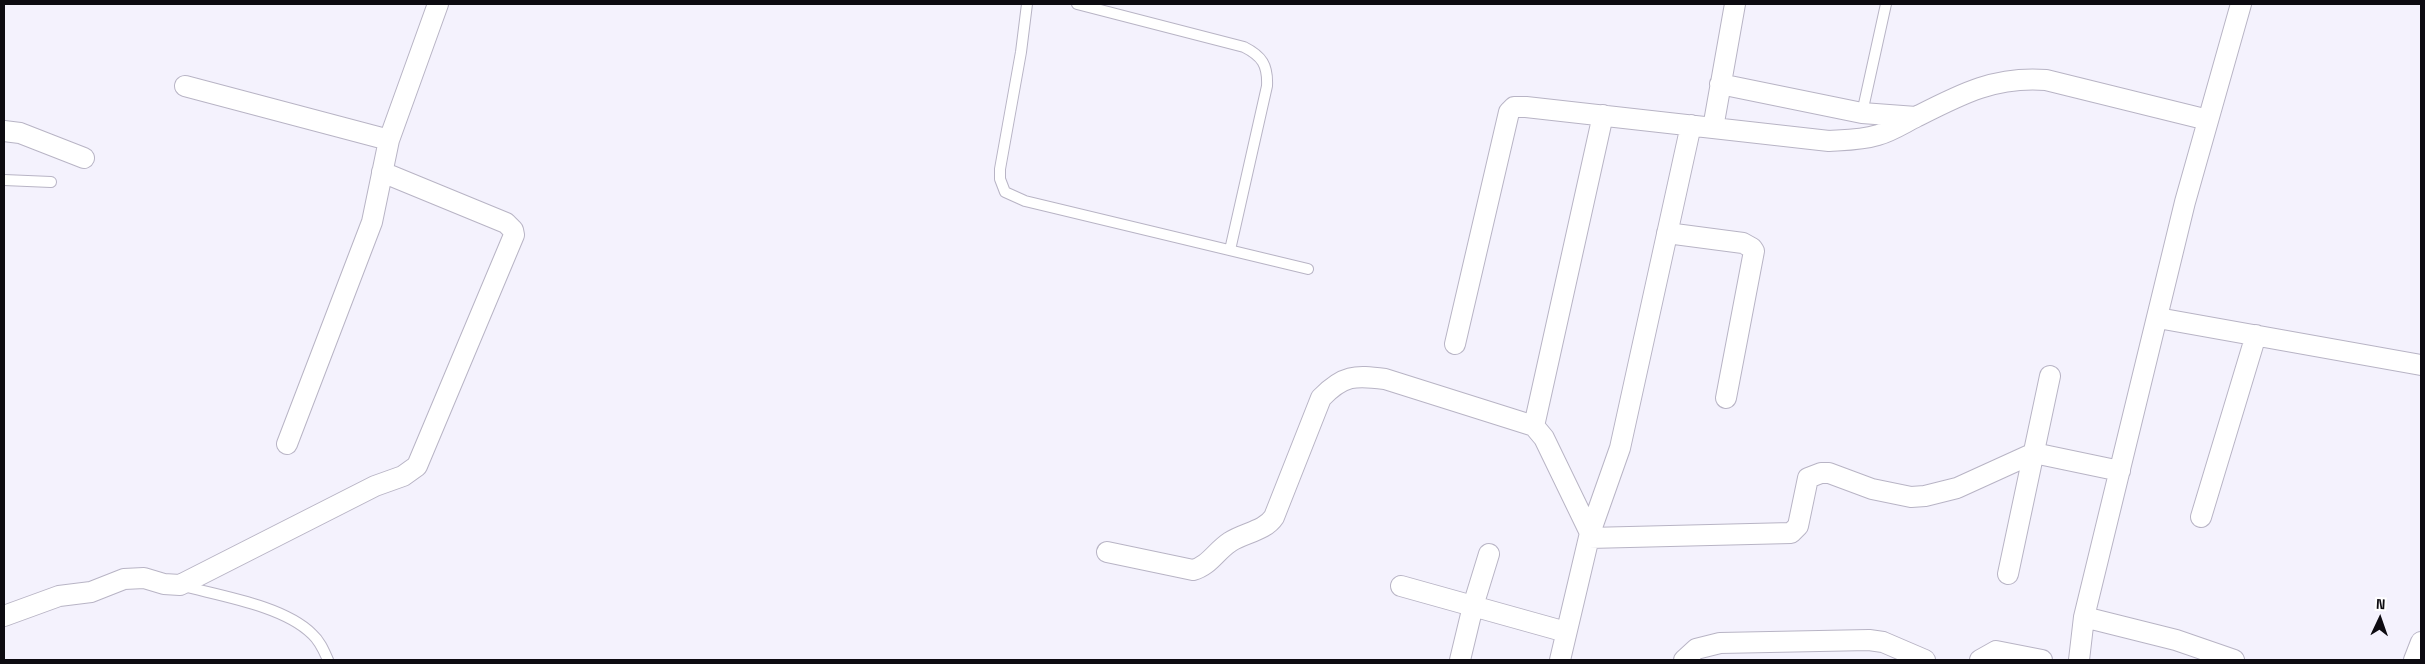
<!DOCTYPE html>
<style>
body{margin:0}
#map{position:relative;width:2425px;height:664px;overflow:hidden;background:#f4f2fd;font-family:"Space Grotesk",sans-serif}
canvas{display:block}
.frame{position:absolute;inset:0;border:5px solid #0d0b11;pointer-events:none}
.north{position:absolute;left:2355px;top:594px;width:50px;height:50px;-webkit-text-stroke:4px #fff;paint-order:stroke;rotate:3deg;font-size:14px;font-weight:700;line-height:20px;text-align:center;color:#0d0b11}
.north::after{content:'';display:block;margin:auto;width:18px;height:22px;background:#0d0b11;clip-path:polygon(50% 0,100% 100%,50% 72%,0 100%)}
</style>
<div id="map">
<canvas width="2425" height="664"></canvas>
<div class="frame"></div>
<div class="north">N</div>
</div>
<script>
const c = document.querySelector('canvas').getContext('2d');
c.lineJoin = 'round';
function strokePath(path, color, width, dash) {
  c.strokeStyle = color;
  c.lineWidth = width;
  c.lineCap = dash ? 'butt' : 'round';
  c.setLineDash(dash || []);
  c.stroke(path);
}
const lane = new Path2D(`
 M 1027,4 L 1021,52 L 1000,169 L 1000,179 L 1005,192 L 1025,201 L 1308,269
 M 1077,4 L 1244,47 C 1262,56 1268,65 1267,86 L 1230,250
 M 1862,113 L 1886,4
 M 4,180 L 51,182
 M 183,586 C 221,596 284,606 312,634 C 320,641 324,651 328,660`);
const street = new Path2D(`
 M 1720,84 L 1862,113 L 1916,117
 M 185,86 L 389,140
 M 1713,128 L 1735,4
 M 4,131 L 20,133 L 84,158
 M 1667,233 L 1743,243 L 1752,248 L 1754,251 L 1726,398
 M 2158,318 L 2421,365
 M 1455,344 L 1509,112 L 1514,107 L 1526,107 L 1829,141 C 1846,140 1862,140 1878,135 C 1892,131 1904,123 1916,117 C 1961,94 1995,76 2046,80 L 2208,120
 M 1534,426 L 1603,115
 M 287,444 L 372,222 L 389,140 L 438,4
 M 2201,517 L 2256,335
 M 1589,538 L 1791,533 L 1798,526 L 1808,478 L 1821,473 L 1829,473 L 1872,489 L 1911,497 L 1925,496 L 1957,488 L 2034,453 L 2120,471
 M 1107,552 L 1193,570 C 1209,566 1216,551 1230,542 C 1243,533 1265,531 1274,517 L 1321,398 C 1343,375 1355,375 1385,379 L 1534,426 L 1544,438 L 1590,533
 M 2008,574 L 2050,376
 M 1401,586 L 1566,632
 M 4,616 L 59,596 L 91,592 L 124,579 L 144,578 L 164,584 L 180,585 L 375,486 L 403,476 L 417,466 L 514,235 L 513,230 L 506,223 L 382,172
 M 2084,617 L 2176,640 L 2234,660
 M 1460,660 L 1473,606 L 1489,554
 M 1560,660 L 1590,533 L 1620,448 L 1691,125
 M 1684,660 L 1696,649 L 1720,643 L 1869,640 L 1883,642 L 1925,660
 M 1980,660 L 1996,651 L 2042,660
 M 2079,660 L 2084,617 L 2185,202 L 2241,4
 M 2414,660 L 2421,642`);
strokePath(lane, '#b8b4c5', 12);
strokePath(street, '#b8b4c5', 22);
strokePath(lane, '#fff', 10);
strokePath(street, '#fff', 20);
</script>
